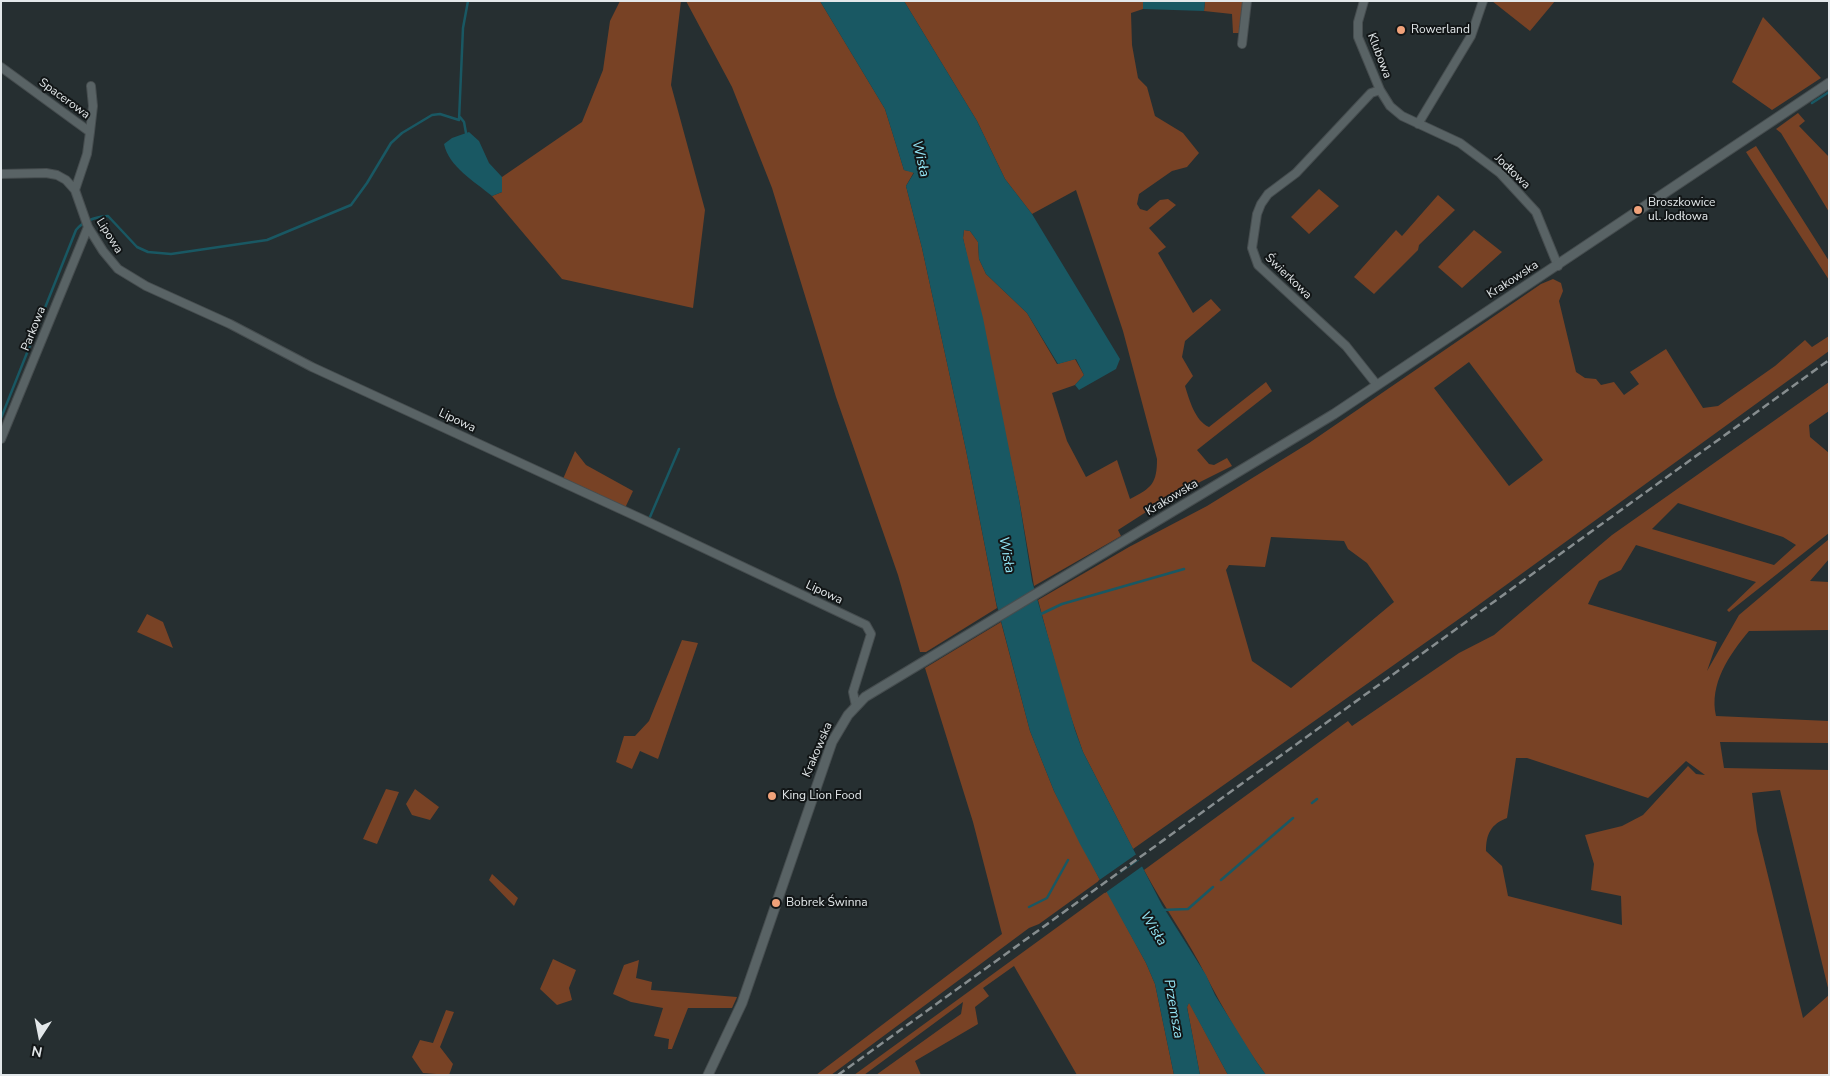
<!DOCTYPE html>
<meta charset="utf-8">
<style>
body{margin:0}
#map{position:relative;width:1830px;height:1076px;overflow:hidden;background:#262f31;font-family:"Nunito Sans",sans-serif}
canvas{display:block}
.frame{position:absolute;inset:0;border:2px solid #e3e8ea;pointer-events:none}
.north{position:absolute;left:15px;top:1011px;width:50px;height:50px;-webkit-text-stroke:4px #121617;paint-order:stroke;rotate:191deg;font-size:14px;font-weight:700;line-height:20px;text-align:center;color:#e3e8ea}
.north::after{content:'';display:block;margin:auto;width:18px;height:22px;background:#e3e8ea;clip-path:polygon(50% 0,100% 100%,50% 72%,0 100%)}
</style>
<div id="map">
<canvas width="1830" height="1076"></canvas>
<div class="frame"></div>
<div class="north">N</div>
</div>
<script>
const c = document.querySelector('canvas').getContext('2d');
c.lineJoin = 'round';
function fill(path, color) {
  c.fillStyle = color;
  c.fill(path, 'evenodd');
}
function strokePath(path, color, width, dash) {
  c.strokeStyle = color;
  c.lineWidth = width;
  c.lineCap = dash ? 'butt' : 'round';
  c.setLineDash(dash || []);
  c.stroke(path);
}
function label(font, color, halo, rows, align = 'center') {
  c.font = font + ' "Nunito Sans",sans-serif';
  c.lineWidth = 4;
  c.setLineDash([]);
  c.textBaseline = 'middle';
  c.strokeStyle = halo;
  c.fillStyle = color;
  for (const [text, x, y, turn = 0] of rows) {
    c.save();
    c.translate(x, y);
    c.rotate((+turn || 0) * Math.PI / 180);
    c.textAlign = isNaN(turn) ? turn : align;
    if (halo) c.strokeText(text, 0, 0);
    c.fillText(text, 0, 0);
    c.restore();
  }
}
fill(new Path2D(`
 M 620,1 L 681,1 L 671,85 L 705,210 L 693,308 L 562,279 L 492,196 L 502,192 L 502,177 L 582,122 L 603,70 L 610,21 Z
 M 686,1 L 820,1 L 885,109 L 904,170 L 914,172 L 906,186 L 922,248 L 966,450 L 997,608 L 926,652 L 920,652 L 898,575 L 836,397 L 772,188 L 732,87 Z
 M 904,1 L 1143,1 L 1143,9 L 1131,13 L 1132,45 L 1138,78 L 1147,87 L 1155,116 L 1183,133 L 1199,153 L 1187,167 L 1172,171 L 1139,194 L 1137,204 L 1140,209 L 1147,211 L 1160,200 L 1168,199 L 1176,205 L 1149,228 L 1166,247 L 1158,253 L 1193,313 L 1211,299 L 1221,310 L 1185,341 L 1182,357 L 1193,376 L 1185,386 C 1189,399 1195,421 1209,427 L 1266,382 L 1272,391 L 1197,450 L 1209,464 L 1214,465 L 1227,458 L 1232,466 L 1168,498 L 1118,530 L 1121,536 L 1034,586 L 1019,499 L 963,238 L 964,230 L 970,231 L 978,242 L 979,259 L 986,274 L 1027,313 L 1057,364 L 1075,359 L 1084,375 L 1075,385 L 1052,393 L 1067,441 L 1086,477 L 1117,460 L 1130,499 C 1152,488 1157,483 1157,459 L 1123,331 L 1076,190 L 1032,214 L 1005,179 L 977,121 Z
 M 1205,1 L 1243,1 L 1239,33 L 1233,33 L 1232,14 L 1204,11 Z
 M 1492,1 L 1555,1 L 1530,31 Z
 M 1763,17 L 1821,78 L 1772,110 L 1732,82 Z
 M 1798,113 L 1805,121 L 1799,126 L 1829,157 L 1829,212 L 1781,133 L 1776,129 Z
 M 1756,146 L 1829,261 L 1829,280 L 1746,152 Z
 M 1319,189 L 1339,206 L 1309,234 L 1291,217 Z
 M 1438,195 L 1455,210 L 1419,245 L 1418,250 L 1374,294 L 1354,277 L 1396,230 L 1402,236 Z
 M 1474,230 L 1502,252 L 1462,288 L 1438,267 Z
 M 1553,279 L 1561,283 L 1563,291 L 1559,301 L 1576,372 L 1585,378 L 1596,379 L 1601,385 L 1614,382 L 1624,395 L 1639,384 L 1630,372 L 1666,349 L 1703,408 L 1718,406 L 1775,366 L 1805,340 L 1812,347 L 1829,336 L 1829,351 L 1466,614 L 1133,849 L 1083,752 L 1065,700 L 1038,600 L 1129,547 L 1207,506 L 1309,443 L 1541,284 ZM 1469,362 L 1543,460 L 1509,486 L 1434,388 ZM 1271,537 L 1344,541 L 1348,549 L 1367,563 L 1394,602 L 1291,688 L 1252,661 L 1226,570 L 1229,565 L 1265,567 Z
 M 1829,382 L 1829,411 L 1809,425 L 1810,437 L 1829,453 L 1829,533 L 1729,612 L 1727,610 L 1756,582 L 1636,545 L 1621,570 L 1599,581 L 1588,604 L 1717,642 L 1707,671 L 1739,615 L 1829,539 L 1829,559 L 1810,581 L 1829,582 L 1829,630 L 1749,631 C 1729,655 1709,684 1716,716 L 1829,721 L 1829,743 L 1720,742 L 1724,768 L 1829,770 L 1829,992 L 1780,790 L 1752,793 L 1757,831 L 1803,1018 L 1829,995 L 1829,1075 L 1266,1075 C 1243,1044 1224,1010 1206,976 C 1188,939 1163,906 1144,870 L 1348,721 L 1352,726 L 1459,653 L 1494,635 L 1612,535 ZM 1678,503 L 1783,537 L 1796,545 L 1774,565 L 1652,529 ZM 1516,758 L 1527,758 L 1648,798 L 1686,761 L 1705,775 L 1696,774 L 1688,766 L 1643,815 L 1622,826 L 1585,835 L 1594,864 L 1591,890 L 1621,896 L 1622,925 L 1508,896 L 1502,866 L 1486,851 C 1486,834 1491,824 1507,818 Z
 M 575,451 L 586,465 L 633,491 L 625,508 L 563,479 Z
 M 147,614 L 163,622 L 173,648 L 137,632 Z
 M 1001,622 L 1030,731 L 1054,791 L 1100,880 L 1039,924 L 1029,928 L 831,1075 L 816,1075 L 1002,934 L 973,822 L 925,668 Z
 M 682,640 L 698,643 L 658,759 L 640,751 L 632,769 L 616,762 L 624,736 L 635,736 L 649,721 Z
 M 386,789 L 399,792 L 377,844 L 363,839 Z
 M 415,789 L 439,807 L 430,820 L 412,815 L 406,804 Z
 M 492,874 L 518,898 L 514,906 L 489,880 Z
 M 1107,891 L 1146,963 L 1155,984 L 1174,1075 L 1077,1075 L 1014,966 L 983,988 L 989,996 L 975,1007 L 978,1024 L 915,1061 L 921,1075 L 876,1075 L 961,1014 L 963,1002 L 864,1075 L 854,1075 Z
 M 553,959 L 576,970 L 569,988 L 572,1000 L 557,1005 L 540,989 Z
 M 639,960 L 636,978 L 652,982 L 651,990 L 737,997 L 732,1008 L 688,1008 L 672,1049 L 668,1049 L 669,1039 L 654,1036 L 663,1008 L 631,1002 L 613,994 L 624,965 Z
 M 1189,1002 L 1228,1075 L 1200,1075 L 1187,1007 Z
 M 446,1010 L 454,1012 L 440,1047 L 453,1064 L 449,1075 L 423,1073 L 412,1057 L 420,1040 L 433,1043 Z`), '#784225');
fill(new Path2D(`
 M 820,1 L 904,1 L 977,121 L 1005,179 L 1032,214 L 1120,359 L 1116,369 L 1079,390 L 1075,385 L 1084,375 L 1076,359 L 1058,364 L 1027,313 L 986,274 L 979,259 L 978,242 L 970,231 L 964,230 L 963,238 L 983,318 L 1019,499 L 1032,581 L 1075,730 L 1083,752 L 1162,905 L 1206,975 L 1215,995 L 1256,1061 L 1266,1075 L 1228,1075 L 1189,1003 L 1187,1007 L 1200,1075 L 1174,1075 L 1155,984 L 1146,963 L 1080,844 L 1054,791 L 1030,731 L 996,602 L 966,450 L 922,248 L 906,186 L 914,173 L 904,170 L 885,109 Z
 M 1143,1 L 1205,1 L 1204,11 L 1143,9 Z
 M 469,132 L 479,141 L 489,163 L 502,177 L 502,192 L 492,196 C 474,181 449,167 444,144 L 452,138 Z`), '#195863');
fill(new Path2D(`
 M 1138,853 L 1141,858 L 1111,880 L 1141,859 L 1144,865 L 1105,893 L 1098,881 Z`), '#262f31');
strokePath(new Path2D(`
 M 1812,103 L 1829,92
 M 460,117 L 464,122 L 466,133
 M 1,418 L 76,230 C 84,220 95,217 108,216 L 137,247 L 148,252 L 171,254 L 267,240 L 351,205 L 367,183 L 391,143 L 402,133 L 432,115 L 440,114 L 459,120 L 463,28 L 468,1
 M 650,517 L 679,449
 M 1041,614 L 1062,604 L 1184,569
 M 1312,803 L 1317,799
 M 1221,880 L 1293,818
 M 1029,907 L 1047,898 L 1068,860
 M 1162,910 L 1188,909 L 1213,887`), '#195863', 2.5);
const minor = new Path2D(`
 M 1364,1 L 1358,22 L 1358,37 L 1380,90 L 1390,106 L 1402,116 L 1460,143 L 1500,173 L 1536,212 L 1558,266
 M 1242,44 L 1247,1
 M 1,67 L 90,132 L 87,154 L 75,190
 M 1418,124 L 1471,36 L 1483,1
 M 90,132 L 93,106 L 91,86
 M 1,174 L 46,173 L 57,175 L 66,180 L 75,190 L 88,227 L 103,251 L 118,269 L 146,286 L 230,324 L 312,367 L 642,519 L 866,625 L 871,634 L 853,692 L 856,706
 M 1377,385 L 1346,346 L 1258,265 L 1252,248 L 1257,214 L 1261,204 L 1268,194 L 1296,173 L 1371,93 L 1380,90
 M 1,439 L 88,227`);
const tertiary = new Path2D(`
 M 708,1075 L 742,1003 L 832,742 L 848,715 L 865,697 L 1334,414 L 1829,83`);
strokePath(minor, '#464d4f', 10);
strokePath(tertiary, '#464d4f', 11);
strokePath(minor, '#596365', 8);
strokePath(tertiary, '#596365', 9);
strokePath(new Path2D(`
 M 838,1075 L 1829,360`), '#868d8f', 2.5, [8, 4]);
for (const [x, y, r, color] of [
 [1401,30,5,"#f0a27a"],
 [1638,210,5,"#f0a27a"],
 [772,796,5,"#f0a27a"],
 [776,903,5,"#f0a27a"]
]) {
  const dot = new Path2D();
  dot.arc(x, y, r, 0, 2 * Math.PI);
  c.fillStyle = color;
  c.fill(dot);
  strokePath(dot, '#121617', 2);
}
label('12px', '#e3e8ea', '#121617', [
 ["Rowerland",1411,30],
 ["Broszkowice",1648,203],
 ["ul. Jodłowa",1648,217],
 ["King Lion Food",782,796],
 ["Bobrek Świnna",786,903]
], 'left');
label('12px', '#e3e8ea', '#121617', [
 ["Klubowa",1379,56,69],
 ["Spacerowa",64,99,36],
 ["Jodłowa",1512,172,44],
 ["Lipowa",109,236,58],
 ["Świerkowa",1288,277,44],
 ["Krakowska",1513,280,-33],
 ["Parkowa",34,329,-68],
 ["Lipowa",457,421,25],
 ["Krakowska",1172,498,-31],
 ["Lipowa",824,593,25],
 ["Krakowska",818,750,-67]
]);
label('italic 14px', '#93e5f5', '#121617', [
 ["Wisła",920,159,77],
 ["Wisła",1006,555,79],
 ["Wisła",1153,929,58],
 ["Przemsza",1173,1009,80]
]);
</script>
